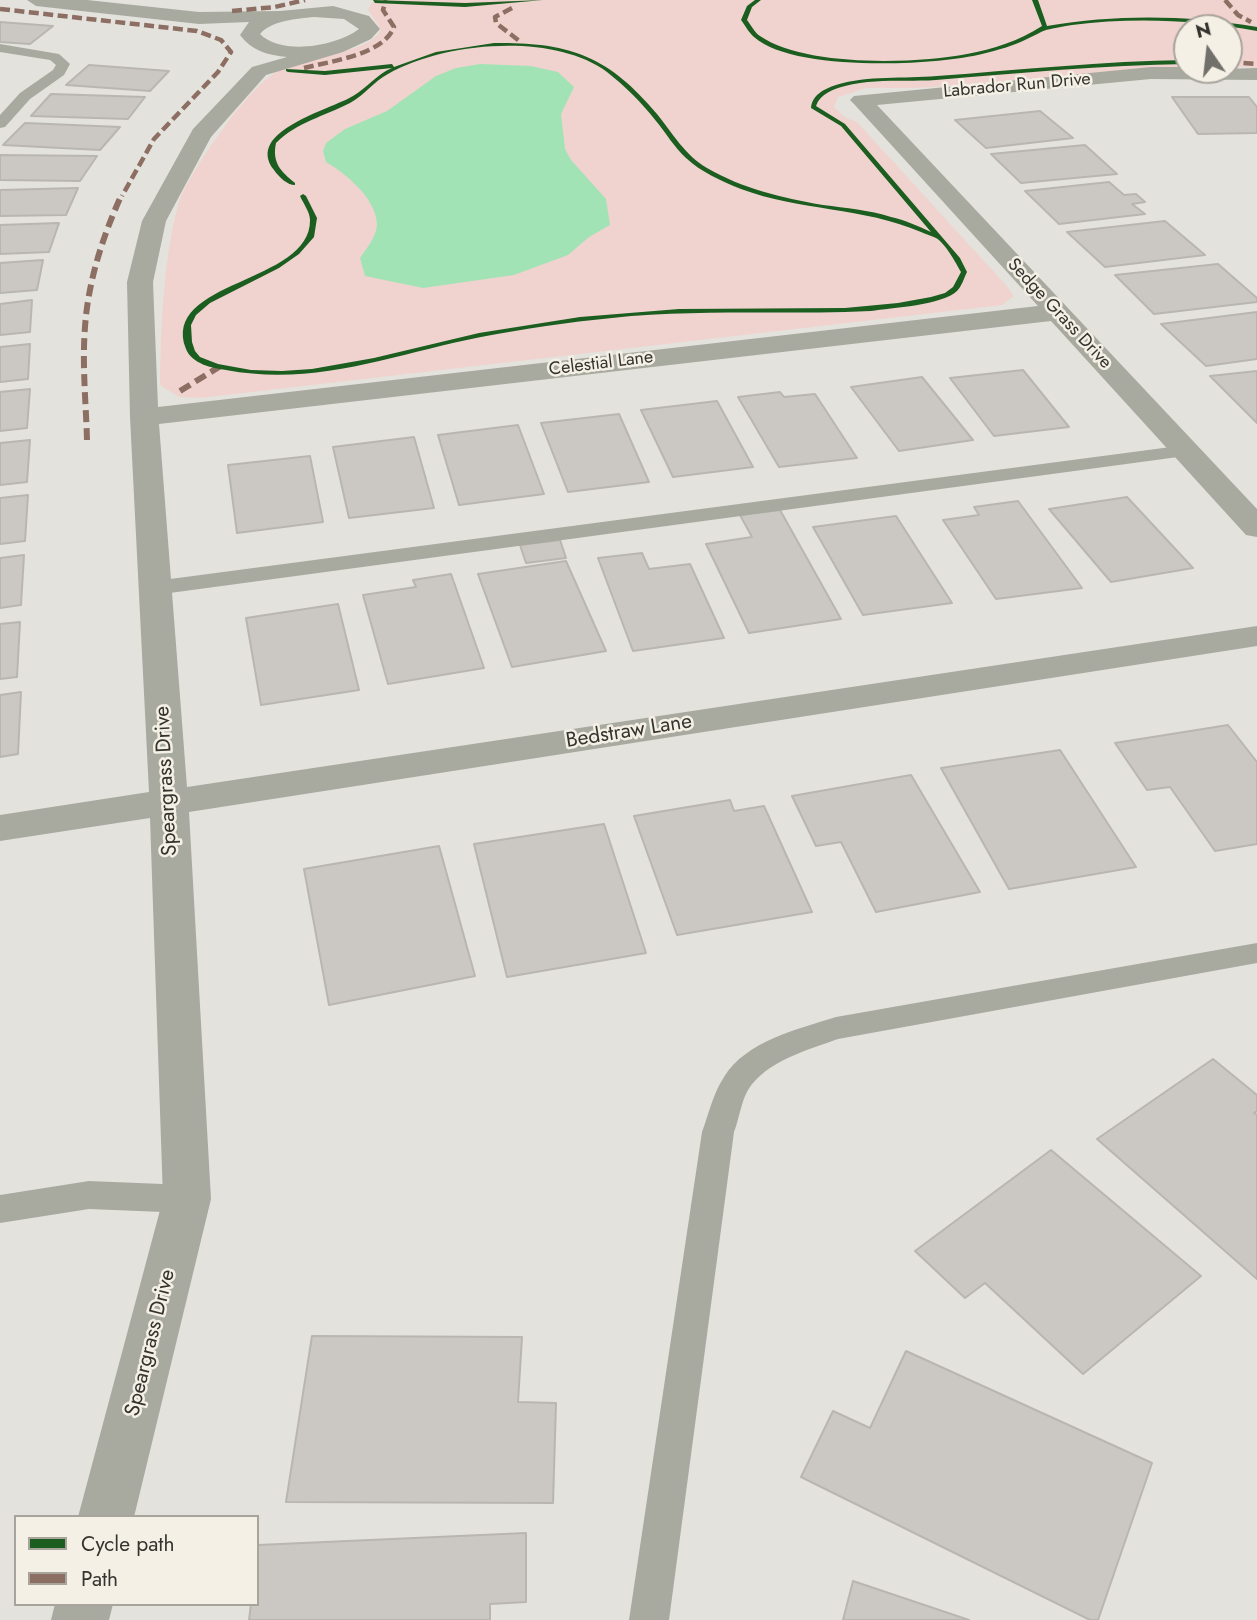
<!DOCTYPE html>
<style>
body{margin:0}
#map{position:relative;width:1257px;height:1620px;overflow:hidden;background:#e4e2dc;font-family:Jost,sans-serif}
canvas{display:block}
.legend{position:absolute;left:14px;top:1515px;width:245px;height:91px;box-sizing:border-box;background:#f5f0e5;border:2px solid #a8a49c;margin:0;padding:9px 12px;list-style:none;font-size:21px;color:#35332e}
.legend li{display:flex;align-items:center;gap:14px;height:35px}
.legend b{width:35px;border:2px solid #a8a49c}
.north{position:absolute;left:1173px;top:14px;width:70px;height:70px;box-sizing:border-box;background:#f5f0e5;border:2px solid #a8a49c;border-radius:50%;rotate:346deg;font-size:19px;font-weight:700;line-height:28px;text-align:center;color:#35332e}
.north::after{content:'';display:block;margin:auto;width:24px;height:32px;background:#72706b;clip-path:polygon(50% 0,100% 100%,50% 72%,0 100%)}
</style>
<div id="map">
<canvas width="1257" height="1620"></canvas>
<ul class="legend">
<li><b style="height:9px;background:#1b5e20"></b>Cycle path</li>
<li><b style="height:9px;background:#8d6e63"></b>Path</li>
</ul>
<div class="north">N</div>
</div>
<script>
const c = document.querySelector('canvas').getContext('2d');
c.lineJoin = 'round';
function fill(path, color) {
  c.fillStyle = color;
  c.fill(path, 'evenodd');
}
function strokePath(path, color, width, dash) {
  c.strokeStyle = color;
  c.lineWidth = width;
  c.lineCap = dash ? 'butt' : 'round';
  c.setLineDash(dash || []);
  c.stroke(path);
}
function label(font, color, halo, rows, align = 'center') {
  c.font = font + ' Jost,sans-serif';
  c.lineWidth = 5;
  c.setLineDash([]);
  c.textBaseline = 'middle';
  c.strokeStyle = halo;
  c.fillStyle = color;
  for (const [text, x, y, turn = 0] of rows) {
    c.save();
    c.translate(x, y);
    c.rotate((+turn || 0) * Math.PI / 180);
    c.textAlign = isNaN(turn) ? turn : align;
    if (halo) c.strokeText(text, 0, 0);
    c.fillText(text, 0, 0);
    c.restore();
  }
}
fill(new Path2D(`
 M 373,0 L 1257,0 L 1257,68 L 1229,66 L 1229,28 L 1187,28 L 1187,67 L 918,88 L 866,88 L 838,97 L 834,107 L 846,118 L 857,122 L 1005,284 L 1014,296 L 1002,305 L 200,398 L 179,397 L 160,385 C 161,325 163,263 178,205 C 184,183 219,133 234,114 C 251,94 265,76 289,65 C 312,54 370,54 381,29 L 368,10 Z`), '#f0d3cf');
fill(new Path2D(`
 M 480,64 L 531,66 L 558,72 L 574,87 L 561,114 L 565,149 L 571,160 L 606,199 L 610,225 L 589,237 L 568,255 L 514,275 L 423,288 L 365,276 L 360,258 C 366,249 377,236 377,224 C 376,198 345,173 326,162 L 323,151 L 326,143 L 345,129 L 387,111 L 436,76 L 456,68 Z`), '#a2e3b5');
const building = new Path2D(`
 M 0,22 L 53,26 L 30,44 L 0,42 Z
 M 89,65 L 169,71 L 150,91 L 66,85 Z
 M 51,94 L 145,97 L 128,119 L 31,116 Z
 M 1172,97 L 1249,97 L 1257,107 L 1257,133 L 1198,134 Z
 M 1040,111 L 1073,138 L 986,148 L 955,120 Z
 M 25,123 L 120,127 L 100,150 L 3,145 Z
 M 1085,145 L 1117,174 L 1021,183 L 991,154 Z
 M 0,155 L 97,156 L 80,181 L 0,180 Z
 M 1109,182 L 1124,195 L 1136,194 L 1145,202 L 1132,204 L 1145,214 L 1059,224 L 1025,191 Z
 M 78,188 L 66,215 L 0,216 L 0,190 Z
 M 1165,221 L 1205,255 L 1105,267 L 1067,232 Z
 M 59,223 L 49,252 L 0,254 L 0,225 Z
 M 43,260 L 37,290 L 0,293 L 0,263 Z
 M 1218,264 L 1257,298 L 1257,302 L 1154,314 L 1115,275 Z
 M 32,300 L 30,332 L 0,335 L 0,304 Z
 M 1257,312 L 1257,359 L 1206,366 L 1161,324 Z
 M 30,344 L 28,379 L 0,382 L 0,347 Z
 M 1023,370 L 1069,427 L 994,436 L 950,378 Z
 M 1257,371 L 1257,423 L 1210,376 Z
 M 922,377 L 973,440 L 899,451 L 851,387 Z
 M 30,389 L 27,428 L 0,431 L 0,392 Z
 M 780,392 L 784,397 L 815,394 L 857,458 L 779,467 L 738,397 Z
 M 717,401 L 753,467 L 673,477 L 641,410 Z
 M 619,414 L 649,482 L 568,492 L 541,423 Z
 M 518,425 L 544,494 L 459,505 L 438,435 Z
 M 414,437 L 434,508 L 349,518 L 333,447 Z
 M 30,440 L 27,482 L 0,485 L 0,443 Z
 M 310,456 L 323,522 L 237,533 L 228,465 Z
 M 28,495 L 25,541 L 0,544 L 0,498 Z
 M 1127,497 L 1193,568 L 1111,582 L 1049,509 Z
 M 1018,501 L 1082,588 L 996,599 L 943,520 L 979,515 L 974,507 Z
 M 780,510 L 841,619 L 749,633 L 706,544 L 752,537 L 740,515 Z
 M 896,516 L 952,603 L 863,615 L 813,527 Z
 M 560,540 L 566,558 L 526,563 L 520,545 Z
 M 642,553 L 649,569 L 690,564 L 724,638 L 633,651 L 598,558 Z
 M 24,555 L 21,605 L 0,608 L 0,558 Z
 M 566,561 L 606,651 L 512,667 L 478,574 Z
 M 451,574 L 484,668 L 388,684 L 363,595 L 416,587 L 413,580 Z
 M 338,604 L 359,690 L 261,705 L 246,618 Z
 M 20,622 L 17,677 L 0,679 L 0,624 Z
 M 21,692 L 18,754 L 0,757 L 0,695 Z
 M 1228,725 L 1257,762 L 1257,844 L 1215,851 L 1170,787 L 1147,790 L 1115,743 Z
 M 1060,750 L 1136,867 L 1009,889 L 941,768 Z
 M 911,775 L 980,892 L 876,912 L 841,842 L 816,846 L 792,796 Z
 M 730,800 L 734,811 L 764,806 L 812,912 L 677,935 L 634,816 Z
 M 604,824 L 646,953 L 507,977 L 474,844 Z
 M 439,846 L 475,976 L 329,1005 L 304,869 Z
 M 1213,1059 L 1257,1095 L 1257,1111 L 1254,1113 L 1257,1115 L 1257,1279 L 1097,1139 Z
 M 1051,1150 L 1201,1276 L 1083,1374 L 985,1283 L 965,1298 L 915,1251 Z
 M 312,1336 L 522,1337 L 518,1402 L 556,1403 L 553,1503 L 286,1502 Z
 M 906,1351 L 1152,1463 L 1098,1620 L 1090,1620 L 801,1477 L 833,1411 L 870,1428 Z
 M 526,1533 L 526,1602 L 490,1604 L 490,1620 L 249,1620 L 251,1604 L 257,1604 L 258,1545 Z
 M 853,1581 L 969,1620 L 843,1620 Z`);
fill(building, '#cbc8c4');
strokePath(building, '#b9b6b2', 2);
fill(new Path2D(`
 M 0,44 L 59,54 L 70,64 L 64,75 L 30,99 L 5,127 L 0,128 L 0,115 L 20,93 L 53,70 L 56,65 L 50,60 L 0,52 Z
 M 1186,445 L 1193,447 L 1196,451 L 1193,455 L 155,595 L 147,593 L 144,588 L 147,583 L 155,581 Z
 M 1257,943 L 1257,963 L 838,1039 C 808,1050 766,1061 748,1090 C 741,1102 739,1119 734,1132 L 669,1620 L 629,1620 L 702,1132 C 709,1113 713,1094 724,1077 C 746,1041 798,1029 836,1017 Z
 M 89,1181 L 187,1185 L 199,1189 L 203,1199 L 199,1209 L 187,1213 L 89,1209 L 0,1223 L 0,1195 Z`), '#a8aaa0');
fill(new Path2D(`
 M 27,0 L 87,0 L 199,12 L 280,11 L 333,6 L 369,16 L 380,29 L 371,39 L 343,52 L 266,75 L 211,137 L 166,221 L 153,282 L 158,407 L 1038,306 L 854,104 L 850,100 L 854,96 L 1151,67 L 1187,67 L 1187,70 L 1257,68 L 1257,80 L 1151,79 L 877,105 L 1257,509 L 1257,537 L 1246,535 L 1051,321 L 159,424 L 187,787 L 1257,626 L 1257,646 L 189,812 L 211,1199 L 134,1517 L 78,1517 L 163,1199 L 150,818 L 0,841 L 0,815 L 149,792 L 130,417 L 127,282 L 142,221 L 193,129 L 252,67 L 287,57 C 268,55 252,51 240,35 L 249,22 L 199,24 L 36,6 ZM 314,17 L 344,19 L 359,29 C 337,46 282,56 260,34 C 272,20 297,19 314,17 Z
 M 55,1604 L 113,1604 L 109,1620 L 51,1620 Z`), '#a8aaa0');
strokePath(new Path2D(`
 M 1225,0 L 1238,15 L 1251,22
 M 512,8 L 495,17 L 496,23 L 522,43
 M 0,9 L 197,31 L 221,40 L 231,52 L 218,72 L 154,139 L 122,196
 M 232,11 L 275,7 L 305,0
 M 1229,62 L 1257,64
 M 304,68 C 331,61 383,55 394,27 L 383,10 L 386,0`), '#8d6e63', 4.5, [10, 4.5]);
strokePath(new Path2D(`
 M 180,391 L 219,367
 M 87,440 C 86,403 82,365 85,327 C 88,282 103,235 122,194`), '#8d6e63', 6, [12, 6]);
fill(new Path2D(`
 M 373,0 L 465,3 L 543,0 L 465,7 L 375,3 Z
 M 755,0 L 761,0 L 752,7 L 747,20 C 751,25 755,33 760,36 C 805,67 915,64 967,54 C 993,49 1019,41 1042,26 L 1032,0 L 1038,0 L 1047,26 C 1118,14 1187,15 1257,27 L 1257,31 C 1195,20 1135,17 1072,25 C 1064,26 1055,28 1046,30 C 1040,32 1034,36 1027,39 C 1013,46 998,50 982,54 C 933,66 793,72 754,37 C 749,33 745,25 741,20 L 747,6 Z
 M 494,43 C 568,42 608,55 657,114 C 673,134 685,155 707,168 C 743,189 783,198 823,205 C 846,208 869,210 891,217 C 905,220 918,226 931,232 L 841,126 L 811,108 C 812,95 824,89 836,85 C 869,75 903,79 937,76 C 1020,70 1103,61 1187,60 L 1187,64 C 1103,65 1020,73 936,80 C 906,82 875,78 845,86 C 833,89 820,94 816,106 L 845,124 L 960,258 L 967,272 C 964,278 962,286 957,291 C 943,305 891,308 871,311 C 785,315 698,309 612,318 C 568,322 524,329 481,337 C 394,354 317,387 226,370 C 212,368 192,364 186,349 C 160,280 311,284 310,220 C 310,212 303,203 300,196 L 303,194 L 306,196 L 317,218 L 314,237 L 299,254 L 279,268 L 210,303 L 196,315 L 191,325 L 192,342 L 195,351 L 200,357 L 218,364 L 251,370 L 282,371 L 312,369 L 374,358 L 479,333 L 580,317 L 679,309 L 845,308 L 898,303 L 931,297 L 945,293 L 953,287 L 961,272 C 956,263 945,243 936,238 C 932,236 925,234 921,232 C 863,207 800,211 741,189 C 721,181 701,172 686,158 C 674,147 666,133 656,121 C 642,103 625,86 607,72 C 553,32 444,42 388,74 C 374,81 366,94 350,103 C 325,116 297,122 276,143 C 272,162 280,171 295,183 L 295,185 C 287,185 279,177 274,170 C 244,131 330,110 353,96 C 367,88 377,74 392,68 L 325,75 L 288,72 L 286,71 L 286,69 L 325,71 L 392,64 L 394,67 L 436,52 Z`), '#1b5e20');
label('18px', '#35332e', '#f5f0e5', [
 ["Labrador Run Drive",1017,86,-5],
 ["Sedge Grass Drive",1059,314,47],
 ["Celestial Lane",601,364,-7]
]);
label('21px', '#35332e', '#f5f0e5', [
 ["Bedstraw Lane",629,732,-9],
 ["Speargrass Drive",167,781,-93],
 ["Speargrass Drive",151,1343,-76]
]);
</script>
